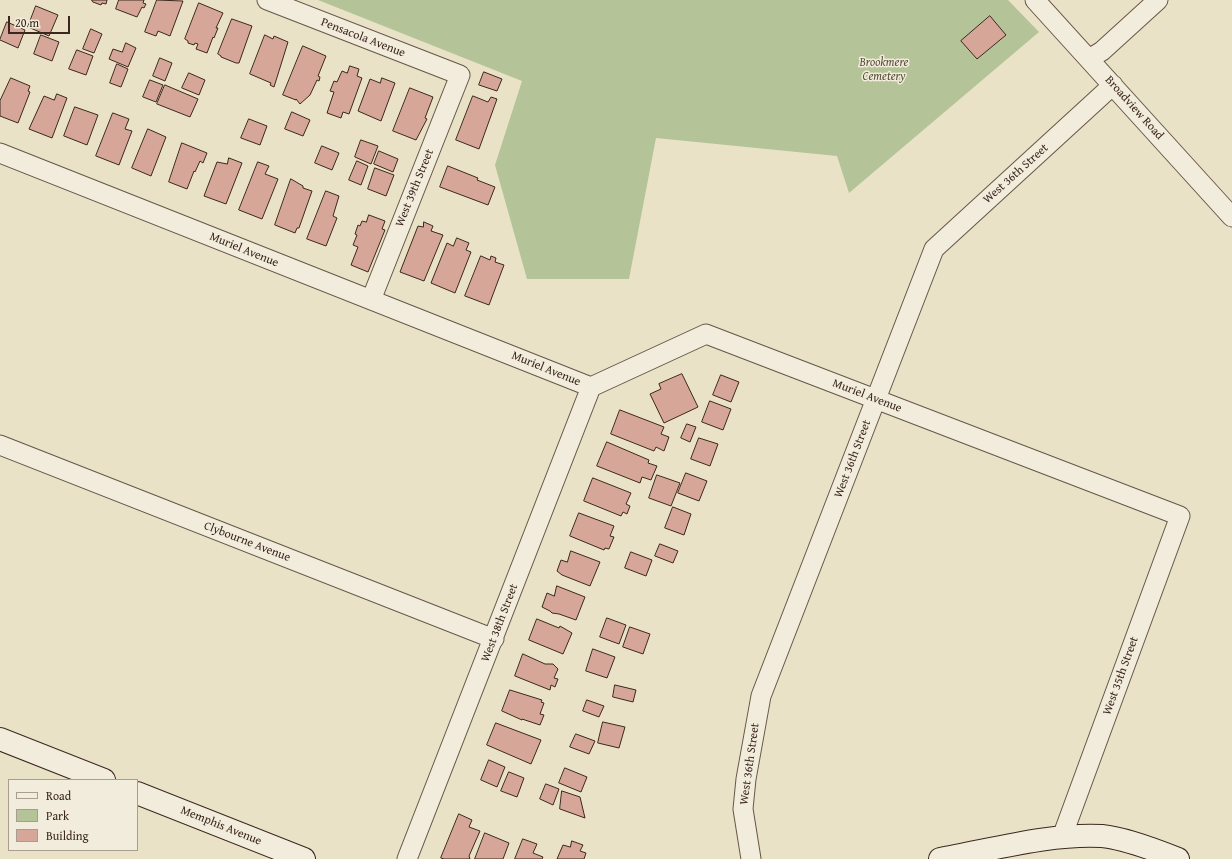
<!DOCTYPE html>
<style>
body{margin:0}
#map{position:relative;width:1232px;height:859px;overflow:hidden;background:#e9e2c7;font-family:"Gentium Book Plus",serif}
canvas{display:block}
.legend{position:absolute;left:8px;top:779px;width:130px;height:72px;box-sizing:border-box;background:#f1ecdb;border:1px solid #a99d8f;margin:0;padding:5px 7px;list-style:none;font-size:12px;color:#3c271e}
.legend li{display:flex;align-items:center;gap:8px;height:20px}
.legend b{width:20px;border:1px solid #a99d8f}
.scale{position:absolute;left:8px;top:16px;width:62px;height:18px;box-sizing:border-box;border:2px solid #3c271e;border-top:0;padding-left:5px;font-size:12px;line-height:14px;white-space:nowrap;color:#3c271e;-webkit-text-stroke:3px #f1ecdb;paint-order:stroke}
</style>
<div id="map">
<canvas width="1232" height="859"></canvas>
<ul class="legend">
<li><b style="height:5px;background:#f1ecdb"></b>Road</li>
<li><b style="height:11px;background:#b4c498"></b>Park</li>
<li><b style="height:11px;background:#d6a798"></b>Building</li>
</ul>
<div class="scale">20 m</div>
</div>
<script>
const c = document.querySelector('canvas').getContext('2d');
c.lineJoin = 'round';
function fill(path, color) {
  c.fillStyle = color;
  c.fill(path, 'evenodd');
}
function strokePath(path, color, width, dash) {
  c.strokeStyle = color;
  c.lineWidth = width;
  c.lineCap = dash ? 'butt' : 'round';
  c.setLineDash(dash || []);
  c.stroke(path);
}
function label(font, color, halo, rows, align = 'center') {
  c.font = font + ' "Gentium Book Plus",serif';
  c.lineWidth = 3;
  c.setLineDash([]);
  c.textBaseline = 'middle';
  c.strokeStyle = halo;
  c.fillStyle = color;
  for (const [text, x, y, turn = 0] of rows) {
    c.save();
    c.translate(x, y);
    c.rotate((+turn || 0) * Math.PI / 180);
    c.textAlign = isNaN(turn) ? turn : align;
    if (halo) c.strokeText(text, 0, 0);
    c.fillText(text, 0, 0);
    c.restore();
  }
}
fill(new Path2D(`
 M 318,0 L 1008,0 L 1039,32 L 849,193 L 837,156 L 656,138 L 629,279 L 527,279 L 495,165 L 522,81 Z`), '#b4c498');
const building = new Path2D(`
 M 92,0 L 107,0 L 106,4 L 102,3 L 101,5 L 93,2 Z
 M 119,0 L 144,0 L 143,3 L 146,4 L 144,8 L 142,7 L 137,17 L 116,9 Z
 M 157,0 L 183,1 L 170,36 L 158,31 L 156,36 L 145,32 Z
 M 199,3 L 223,13 L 216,28 L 218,28 L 214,38 L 213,37 L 207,53 L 196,49 L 198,44 L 195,43 L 194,45 L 188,43 L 188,41 L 185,39 Z
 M 36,6 L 58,15 L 49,36 L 28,27 Z
 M 990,16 L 1006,35 L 977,59 L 961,41 Z
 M 232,19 L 252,26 L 239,63 L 236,63 L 221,57 L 221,56 L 218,54 Z
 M 7,22 L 25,30 L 18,48 L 0,40 Z
 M 91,29 L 102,34 L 94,53 L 83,49 Z
 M 41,35 L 59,42 L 52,61 L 34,54 Z
 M 265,35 L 273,39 L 274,36 L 288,42 L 274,87 L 270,85 L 271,83 L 250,74 Z
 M 126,43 L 136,48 L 128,67 L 109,59 L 113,49 L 122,52 Z
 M 303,46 L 326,56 L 318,76 L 320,77 L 319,81 L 317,80 L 310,95 L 300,104 L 296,99 L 296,100 L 283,95 Z
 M 77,50 L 93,56 L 86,75 L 69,69 Z
 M 160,58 L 172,63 L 165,81 L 153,76 Z
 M 117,64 L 128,69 L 121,87 L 110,83 Z
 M 350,66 L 359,69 L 357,76 L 362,78 L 349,114 L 343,112 L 341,118 L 327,113 L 334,92 L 330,91 L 334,81 L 337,82 L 342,71 L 347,73 Z
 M 484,72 L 502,79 L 497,91 L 479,85 Z
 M 189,73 L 205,80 L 199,95 L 182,88 Z
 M 11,78 L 30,86 L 28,91 L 30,92 L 18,123 L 0,116 L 0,101 Z
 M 382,78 L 395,83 L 381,121 L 358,111 L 370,79 L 380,83 Z
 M 150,80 L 163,85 L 156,102 L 143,97 Z
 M 165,85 L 198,99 L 190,117 L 157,104 Z
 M 410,88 L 433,97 L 425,118 L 427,119 L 416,140 L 393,131 Z
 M 57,94 L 67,98 L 52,138 L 29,129 L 44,96 L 54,100 Z
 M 473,96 L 488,102 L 491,97 L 497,99 L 479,149 L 456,140 Z
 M 75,107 L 98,115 L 87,145 L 64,136 Z
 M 292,112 L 310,120 L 303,136 L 285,129 Z
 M 113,113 L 129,119 L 125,129 L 132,131 L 119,165 L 96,156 Z
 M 249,119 L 267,126 L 260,145 L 241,138 Z
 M 148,129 L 166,137 L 151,176 L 132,168 Z
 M 361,140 L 378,146 L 371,164 L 355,157 Z
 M 182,143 L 207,153 L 203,163 L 200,161 L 195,172 L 194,171 L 187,189 L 169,182 Z
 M 322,146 L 339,153 L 332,170 L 315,163 Z
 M 379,151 L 398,159 L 393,172 L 374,164 Z
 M 229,158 L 242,163 L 226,204 L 204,196 L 217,162 L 227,164 Z
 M 357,161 L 368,166 L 361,185 L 349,180 Z
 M 258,162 L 269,166 L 265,174 L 278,179 L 262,219 L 239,210 Z
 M 448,166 L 478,178 L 477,180 L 495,187 L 488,205 L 440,187 Z
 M 375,168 L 394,175 L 386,196 L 368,189 Z
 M 291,179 L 303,186 L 303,188 L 312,191 L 299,228 L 297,228 L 295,233 L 275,225 Z
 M 326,191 L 339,196 L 333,216 L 337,218 L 326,246 L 307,239 Z
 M 369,215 L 385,221 L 382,229 L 385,230 L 368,272 L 351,265 L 358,247 L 353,245 L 357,235 L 355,234 L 358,225 L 360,226 L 362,221 L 366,222 Z
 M 424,222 L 433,226 L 431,231 L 443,235 L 424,281 L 400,272 L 418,226 L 423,227 Z
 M 457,238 L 469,243 L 466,250 L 471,252 L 455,293 L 431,283 L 447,243 L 453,246 Z
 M 481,256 L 490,260 L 491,256 L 496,258 L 495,262 L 504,265 L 489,305 L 465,296 Z
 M 682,374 L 698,407 L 664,423 L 650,394 L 661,389 L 659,384 Z
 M 721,375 L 739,382 L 731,402 L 713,395 Z
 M 710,401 L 731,409 L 723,430 L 702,422 Z
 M 620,410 L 664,427 L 661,434 L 669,437 L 664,451 L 656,447 L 654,451 L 611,434 Z
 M 687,424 L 696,427 L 690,442 L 681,438 Z
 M 699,438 L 718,444 L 710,466 L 691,459 Z
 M 607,442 L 649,460 L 648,463 L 657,466 L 651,480 L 642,477 L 640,483 L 597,466 Z
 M 686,473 L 707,481 L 699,501 L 678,493 Z
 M 657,475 L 680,483 L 671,506 L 649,498 Z
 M 593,478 L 631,493 L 626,504 L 630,506 L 627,514 L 623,512 L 621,516 L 584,501 Z
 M 673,507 L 691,514 L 684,535 L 665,528 Z
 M 579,513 L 614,526 L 610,536 L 614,537 L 609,549 L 605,548 L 604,550 L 570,536 Z
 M 660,544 L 678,551 L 673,563 L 655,556 Z
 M 571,551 L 600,562 L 590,586 L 562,575 L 557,571 L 561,560 L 567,562 Z
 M 631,552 L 652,560 L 646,576 L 625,568 Z
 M 557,586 L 585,597 L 576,620 L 559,614 L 552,613 L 550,611 L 542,607 L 547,593 L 554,596 Z
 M 607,618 L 626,625 L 619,644 L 600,637 Z
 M 537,619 L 559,628 L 560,626 L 572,633 L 563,654 L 529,640 Z
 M 630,627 L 650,634 L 643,654 L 623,647 Z
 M 593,649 L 615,657 L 607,678 L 586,671 Z
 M 523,654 L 545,664 L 553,664 L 558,669 L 554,678 L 558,679 L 555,687 L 551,685 L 550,690 L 515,676 Z
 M 615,685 L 636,690 L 633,702 L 613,697 Z
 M 510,690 L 542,700 L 541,702 L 544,703 L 540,714 L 544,715 L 540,725 L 522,719 L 522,720 L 502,711 Z
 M 587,700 L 604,706 L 599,717 L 583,711 Z
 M 603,722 L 625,727 L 619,748 L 598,743 Z
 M 496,723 L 541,740 L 531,764 L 487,745 Z
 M 576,734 L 595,741 L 589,754 L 570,747 Z
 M 489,760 L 505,767 L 497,787 L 481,780 Z
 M 565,768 L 587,777 L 581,792 L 559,783 Z
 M 509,772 L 524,778 L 517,797 L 501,791 Z
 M 546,784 L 559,789 L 553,805 L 540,799 Z
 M 562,791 L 580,797 L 585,818 L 560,809 Z
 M 459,814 L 472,820 L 469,827 L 480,831 L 469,856 L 470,859 L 444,859 L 441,858 Z
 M 485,833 L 509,843 L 503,859 L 475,859 Z
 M 523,839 L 537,844 L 533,853 L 543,857 L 542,859 L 515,859 Z
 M 572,841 L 583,845 L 580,851 L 586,853 L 584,859 L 557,859 L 563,845 L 570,847 Z`);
fill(building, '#d6a798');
strokePath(building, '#3c271e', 1);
const minor = new Path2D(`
 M 267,0 L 460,75 L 371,300
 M 1035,0 L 1232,217
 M 1089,59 L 1102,51 L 1158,0
 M 0,153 L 591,387 L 706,334 L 1180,516 L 1062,837
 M 0,445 L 494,639
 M 407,859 L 591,387
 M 751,859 L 743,809 L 746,779 L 761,696 L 934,249 L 1113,85`);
const secondary = new Path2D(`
 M 0,739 L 104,780
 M 137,793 L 304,859
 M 940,859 C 991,850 1051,833 1102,836 C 1123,838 1158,851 1178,859`);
strokePath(minor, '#675648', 21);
strokePath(secondary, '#3c271e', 24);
strokePath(minor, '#f1ecdb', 19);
strokePath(secondary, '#f1ecdb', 22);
label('12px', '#3c271e', '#f1ecdb', [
 ["Pensacola Avenue",363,38,21],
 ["Broadview Road",1134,108,48],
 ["West 36th Street",1016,174,-42],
 ["West 39th Street",415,188,-68],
 ["Muriel Avenue",244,250,22],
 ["Muriel Avenue",546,369,22],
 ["Muriel Avenue",867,396,21],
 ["West 36th Street",853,459,-69],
 ["Clybourne Avenue",247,542,21],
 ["West 38th Street",500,623,-69],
 ["West 35th Street",1121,676,-70],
 ["West 36th Street",750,764,-82],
 ["Memphis Avenue",221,826,22]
]);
label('italic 12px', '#5a4e3c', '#f1ecdb', [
 ["Brookmere",884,63],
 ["Cemetery",884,77]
]);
</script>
